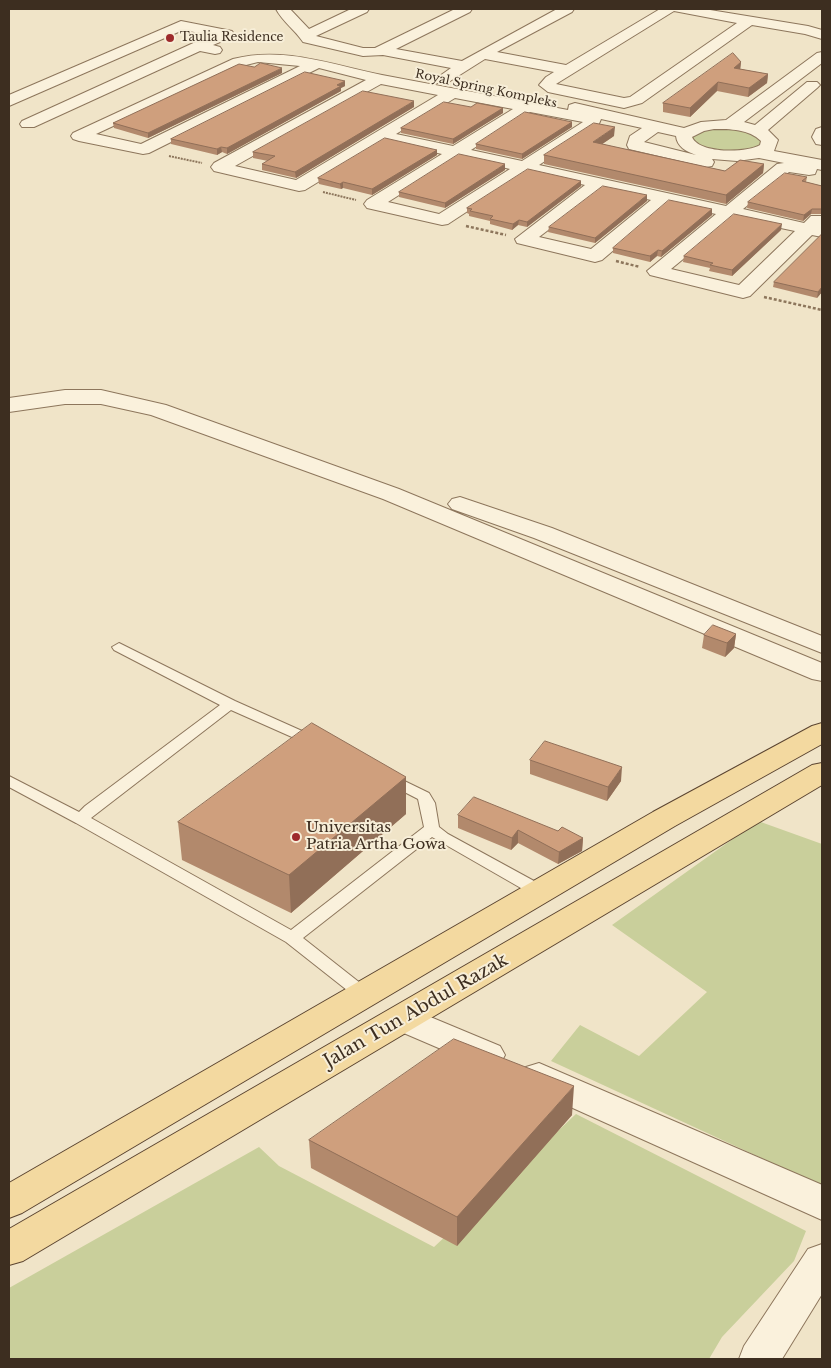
<!DOCTYPE html>
<style>
body{margin:0}
#map{position:relative;width:831px;height:1368px;overflow:hidden;background:#f0e4c8;font-family:"Libre Baskerville",serif}
canvas{display:block}
.frame{position:absolute;inset:0;border:10px solid #3d2e20;pointer-events:none}
</style>
<div id="map">
<canvas width="831" height="1368"></canvas>
<div class="frame"></div>
</div>
<script>
const c = document.querySelector('canvas').getContext('2d');
c.lineJoin = 'round';
function fill(path, color) {
  c.fillStyle = color;
  c.fill(path, 'evenodd');
}
function strokePath(path, color, width, dash) {
  c.strokeStyle = color;
  c.lineWidth = width;
  c.lineCap = dash ? 'butt' : 'round';
  c.setLineDash(dash || []);
  c.stroke(path);
}
function label(font, color, halo, rows, align = 'center') {
  c.font = font + ' "Libre Baskerville",serif';
  c.lineWidth = 4;
  c.setLineDash([]);
  c.textBaseline = 'middle';
  c.strokeStyle = halo;
  c.fillStyle = color;
  for (const [text, x, y, turn = 0] of rows) {
    c.save();
    c.translate(x, y);
    c.rotate((+turn || 0) * Math.PI / 180);
    c.textAlign = isNaN(turn) ? turn : align;
    if (halo) c.strokeText(text, 0, 0);
    c.fillText(text, 0, 0);
    c.restore();
  }
}
fill(new Path2D(`
 M 740,127 L 766,141 L 754,152 L 705,152 L 687,135 L 698,128 Z
 M 758,821 L 822,844 L 822,1186 L 551,1061 L 580,1025 L 639,1056 L 707,992 L 612,925 Z
 M 576,1114 L 806,1231 L 794,1261 L 722,1337 L 709,1359 L 9,1359 L 9,1288 L 259,1147 L 279,1166 L 434,1247 Z`), '#c9cf9b');
const lane = new Path2D(`
 M 119,643 L 235,701 L 320,739 L 322,742 L 320,745 L 310,745 L 231,710 L 91,818 L 291,930 L 424,827 L 418,799 L 385,782 L 383,779 L 385,776 L 390,774 L 429,793 L 435,803 L 439,827 L 448,834 L 545,887 L 547,891 L 545,895 L 539,896 L 533,895 L 432,837 L 303,938 L 369,990 L 371,994 L 369,998 L 363,1000 L 357,998 L 286,942 L 76,823 L 9,787 L 9,776 L 79,812 L 85,806 L 220,705 L 114,650 L 112,647 Z`);
const street = new Path2D(`
 M 276,9 L 290,9 L 309,29 L 351,9 L 369,9 L 367,12 L 316,36 L 363,48 L 375,48 L 455,9 L 472,9 L 470,12 L 396,49 L 462,61 L 557,9 L 574,9 L 572,12 L 497,52 L 566,65 L 660,9 L 704,9 L 808,26 L 822,30 L 822,39 L 805,34 L 752,25 L 642,103 L 624,108 L 548,92 L 539,85 L 546,77 L 554,72 L 485,59 L 447,83 L 437,83 L 434,80 L 451,68 L 383,55 L 363,56 L 303,42 C 295,30 283,22 276,9 ZM 674,11 L 737,23 L 630,97 L 624,98 L 556,84 Z
 M 181,21 L 232,31 L 234,34 L 232,37 L 213,45 L 220,47 L 222,50 L 220,53 L 215,54 L 200,51 L 34,127 L 22,127 L 20,124 L 22,121 L 211,35 L 183,30 L 9,106 L 9,95 Z
 M 822,52 L 822,63 L 744,122 L 755,125 L 807,82 L 817,82 L 820,85 L 817,88 L 768,130 L 778,140 L 774,151 L 822,160 L 822,170 L 817,169 L 815,174 L 809,175 L 789,172 L 743,209 L 804,223 L 811,216 L 822,216 L 822,237 L 812,235 L 750,296 L 743,298 L 650,275 L 647,271 L 716,214 L 668,204 L 602,260 L 595,262 L 517,243 L 515,239 L 585,185 L 527,172 L 448,224 L 442,225 L 367,208 L 364,204 L 367,200 L 442,154 L 385,141 L 305,190 L 299,191 L 214,171 L 211,167 L 214,163 L 366,80 L 319,68 L 149,153 L 143,154 L 79,141 L 73,139 L 71,136 L 73,133 L 233,59 C 284,46 332,65 382,75 C 444,87 507,98 568,110 L 569,105 L 575,103 L 684,128 L 701,122 L 726,120 L 817,53 ZM 258,62 L 300,66 L 141,144 L 96,134 L 242,66 ZM 381,84 L 438,95 L 296,180 L 235,166 ZM 455,98 L 513,109 L 453,146 L 396,134 ZM 530,112 L 583,122 L 522,161 L 471,150 ZM 601,119 L 642,128 L 630,136 L 627,145 L 629,149 L 706,167 L 712,166 L 714,162 L 712,159 L 737,161 L 759,158 L 784,163 L 777,164 L 726,206 L 539,165 L 598,126 ZM 714,129 C 730,129 749,129 761,141 L 760,145 C 747,153 699,154 692,137 L 704,131 ZM 658,132 L 676,136 C 677,147 686,151 696,155 L 644,142 ZM 459,157 L 510,169 L 439,214 L 388,202 ZM 602,189 L 651,200 L 591,249 L 539,237 ZM 733,218 L 795,231 L 739,285 L 671,269 Z
 M 822,127 L 822,145 L 816,144 L 812,137 L 816,129 Z
 M 65,390 L 101,390 L 166,405 L 399,489 L 822,663 L 822,681 L 812,679 L 383,499 L 151,415 L 101,404 L 65,404 L 9,412 L 9,398 Z
 M 460,497 L 552,528 L 822,636 L 822,653 L 534,538 L 452,509 L 448,504 L 452,499 Z
 M 404,1006 L 500,1046 L 505,1055 L 500,1064 L 488,1068 L 476,1064 L 392,1028 L 387,1019 L 392,1010 Z
 M 539,1063 L 820,1184 L 822,1185 L 822,1220 L 526,1087 L 521,1077 L 526,1067 Z
 M 822,1244 L 822,1294 L 782,1359 L 739,1359 L 744,1346 L 808,1249 Z`);
const primary = new Path2D(`
 M 822,723 L 822,744 L 675,826 L 22,1213 L 9,1218 L 9,1183 L 653,812 L 812,726 Z
 M 822,763 L 822,785 L 23,1261 L 9,1265 L 9,1229 L 812,765 Z`);
strokePath(lane, '#8d765c', 2);
strokePath(street, '#8d765c', 2);
strokePath(primary, '#5b4430', 2);
strokePath(new Path2D(`
 M 169,156 L 202,163
 M 323,192 L 356,200`), '#8d765c', 2, [2, 1]);
strokePath(new Path2D(`
 M 466,226 L 506,235
 M 616,261 L 640,267
 M 764,297 L 822,310`), '#8d765c', 2.5, [3, 2]);
fill(lane, '#faf1dc');
fill(street, '#faf1dc');
fill(primary, '#f3d9a0');
fill(new Path2D(`
 M 741,62 L 740,69 L 768,74 L 767,83 L 748,97 L 717,91 L 690,117 L 663,112 L 663,103 Z
 M 254,67 L 282,73 L 148,138 L 114,128 L 113,123 Z
 M 345,81 L 345,86 L 341,88 L 341,91 L 227,154 L 222,152 L 217,155 L 171,144 L 171,139 Z
 M 414,107 L 296,178 L 262,170 L 262,164 L 268,161 L 253,158 L 253,152 Z
 M 471,107 L 503,108 L 503,113 L 453,144 L 401,133 L 401,128 Z
 M 572,122 L 572,127 L 522,159 L 476,149 L 476,144 Z
 M 614,136 L 602,144 L 725,171 L 764,164 L 763,173 L 726,204 L 544,164 L 544,155 Z
 M 437,150 L 437,155 L 372,195 L 343,188 L 341,189 L 319,184 L 318,178 Z
 M 505,170 L 445,208 L 399,197 L 399,192 Z
 M 807,177 L 806,182 L 822,186 L 822,214 L 811,214 L 803,221 L 747,208 L 748,202 Z
 M 581,181 L 581,186 L 527,227 L 518,225 L 512,230 L 490,224 L 490,221 L 469,216 L 469,214 L 467,213 L 467,208 Z
 M 647,201 L 595,243 L 548,232 L 549,227 Z
 M 712,209 L 712,215 L 661,257 L 657,256 L 650,262 L 613,253 L 613,248 Z
 M 781,230 L 732,276 L 709,271 L 710,268 L 683,262 L 684,256 Z
 M 822,234 L 822,292 L 817,298 L 773,287 L 774,282 Z
 M 736,634 L 734,648 L 725,657 L 702,648 L 704,635 Z
 M 530,760 L 621,781 L 607,801 L 530,774 Z
 M 406,777 L 406,814 L 291,913 L 182,860 L 178,822 Z
 M 458,815 L 558,831 L 583,838 L 582,851 L 558,864 L 518,843 L 511,850 L 458,828 Z
 M 572,1115 L 457,1246 L 311,1168 L 309,1140 Z`), '#b2896c');
fill(new Path2D(`
 M 741,62 L 740,71 L 734,68 Z
 M 282,68 L 282,73 L 148,138 L 148,133 Z
 M 768,74 L 767,83 L 748,97 L 749,88 Z
 M 345,81 L 345,86 L 341,88 L 341,91 L 227,154 L 227,148 Z
 M 718,82 L 717,91 L 690,117 L 690,108 Z
 M 414,101 L 414,107 L 296,178 L 295,172 Z
 M 503,108 L 503,113 L 453,144 L 453,139 Z
 M 572,122 L 572,127 L 522,159 L 522,154 Z
 M 615,127 L 614,136 L 592,151 L 593,142 Z
 M 221,147 L 222,152 L 217,155 L 217,149 Z
 M 437,150 L 437,155 L 372,195 L 372,189 Z
 M 505,164 L 505,170 L 445,208 L 445,203 Z
 M 764,164 L 763,173 L 726,204 L 726,195 Z
 M 581,181 L 581,186 L 527,227 L 527,222 Z
 M 343,182 L 343,188 L 341,189 L 340,184 Z
 M 647,195 L 647,201 L 595,243 L 595,238 Z
 M 712,209 L 712,215 L 661,257 L 662,251 Z
 M 812,209 L 811,214 L 803,221 L 804,215 Z
 M 519,220 L 518,225 L 512,230 L 513,224 Z
 M 782,224 L 781,230 L 732,276 L 732,270 Z
 M 658,250 L 657,256 L 650,262 L 650,256 Z
 M 822,287 L 822,292 L 817,298 L 818,292 Z
 M 736,634 L 734,648 L 725,657 L 727,643 Z
 M 622,767 L 621,781 L 607,801 L 608,787 Z
 M 406,777 L 406,814 L 291,913 L 289,875 Z
 M 518,830 L 518,843 L 511,850 L 512,838 Z
 M 583,838 L 582,851 L 558,864 L 559,852 Z
 M 574,1086 L 572,1115 L 457,1246 L 457,1217 Z`), '#916f58');
const building = new Path2D(`
 M 733,53 L 741,62 L 734,68 L 768,74 L 749,88 L 718,82 L 690,108 L 663,103 Z
 M 261,63 L 282,68 L 148,133 L 113,123 L 239,64 L 254,67 Z
 M 305,72 L 345,81 L 337,85 L 341,86 L 227,148 L 221,147 L 217,149 L 171,139 Z
 M 363,91 L 414,101 L 295,172 L 262,164 L 275,156 L 253,152 Z
 M 444,102 L 471,107 L 477,103 L 503,108 L 453,139 L 401,128 Z
 M 525,112 L 572,122 L 522,154 L 476,144 Z
 M 594,123 L 615,127 L 593,142 L 725,171 L 740,160 L 764,164 L 726,195 L 544,155 Z
 M 385,138 L 437,150 L 372,189 L 343,182 L 340,184 L 318,178 Z
 M 459,154 L 505,164 L 445,203 L 399,192 Z
 M 528,169 L 581,181 L 527,222 L 519,220 L 513,224 L 490,219 L 493,216 L 470,211 L 472,209 L 467,208 Z
 M 785,173 L 807,177 L 802,181 L 822,186 L 822,190 L 821,191 L 822,192 L 822,209 L 812,209 L 804,215 L 748,202 Z
 M 603,186 L 647,195 L 595,238 L 549,227 Z
 M 669,200 L 712,209 L 662,251 L 658,250 L 650,256 L 613,248 Z
 M 734,214 L 782,224 L 732,270 L 710,265 L 713,263 L 684,256 Z
 M 822,234 L 822,287 L 818,292 L 774,282 Z
 M 713,625 L 736,634 L 727,643 L 704,635 Z
 M 312,723 L 406,777 L 289,875 L 178,822 Z
 M 545,741 L 622,767 L 608,787 L 530,760 Z
 M 474,797 L 558,831 L 562,827 L 583,838 L 559,852 L 518,830 L 512,838 L 458,815 Z
 M 454,1039 L 574,1086 L 457,1217 L 309,1140 Z`);
fill(building, '#cf9f7d');
strokePath(building, '#916f58', 1);
for (const [x, y, r, color] of [
 [170,38,5,"#9e2a2b"],
 [296,837,5,"#9e2a2b"]
]) {
  const dot = new Path2D();
  dot.arc(x, y, r, 0, 2 * Math.PI);
  c.fillStyle = color;
  c.fill(dot);
  strokePath(dot, '#f7eed8', 2);
}
label('12px', '#3d2e20', '#f7eed8', [
 ["Taulia Residence",180,38]
], 'left');
label('12px', '#3d2e20', '#f7eed8', [
 ["Royal Spring Kompleks",486,89,12]
]);
label('15px', '#3d2e20', '#f7eed8', [
 ["Universitas",306,828],
 ["Patria Artha Gowa",306,845]
], 'left');
label('18px', '#3d2e20', '#f7eed8', [
 ["Jalan Tun Abdul Razak",416,1011,-30]
]);
</script>
